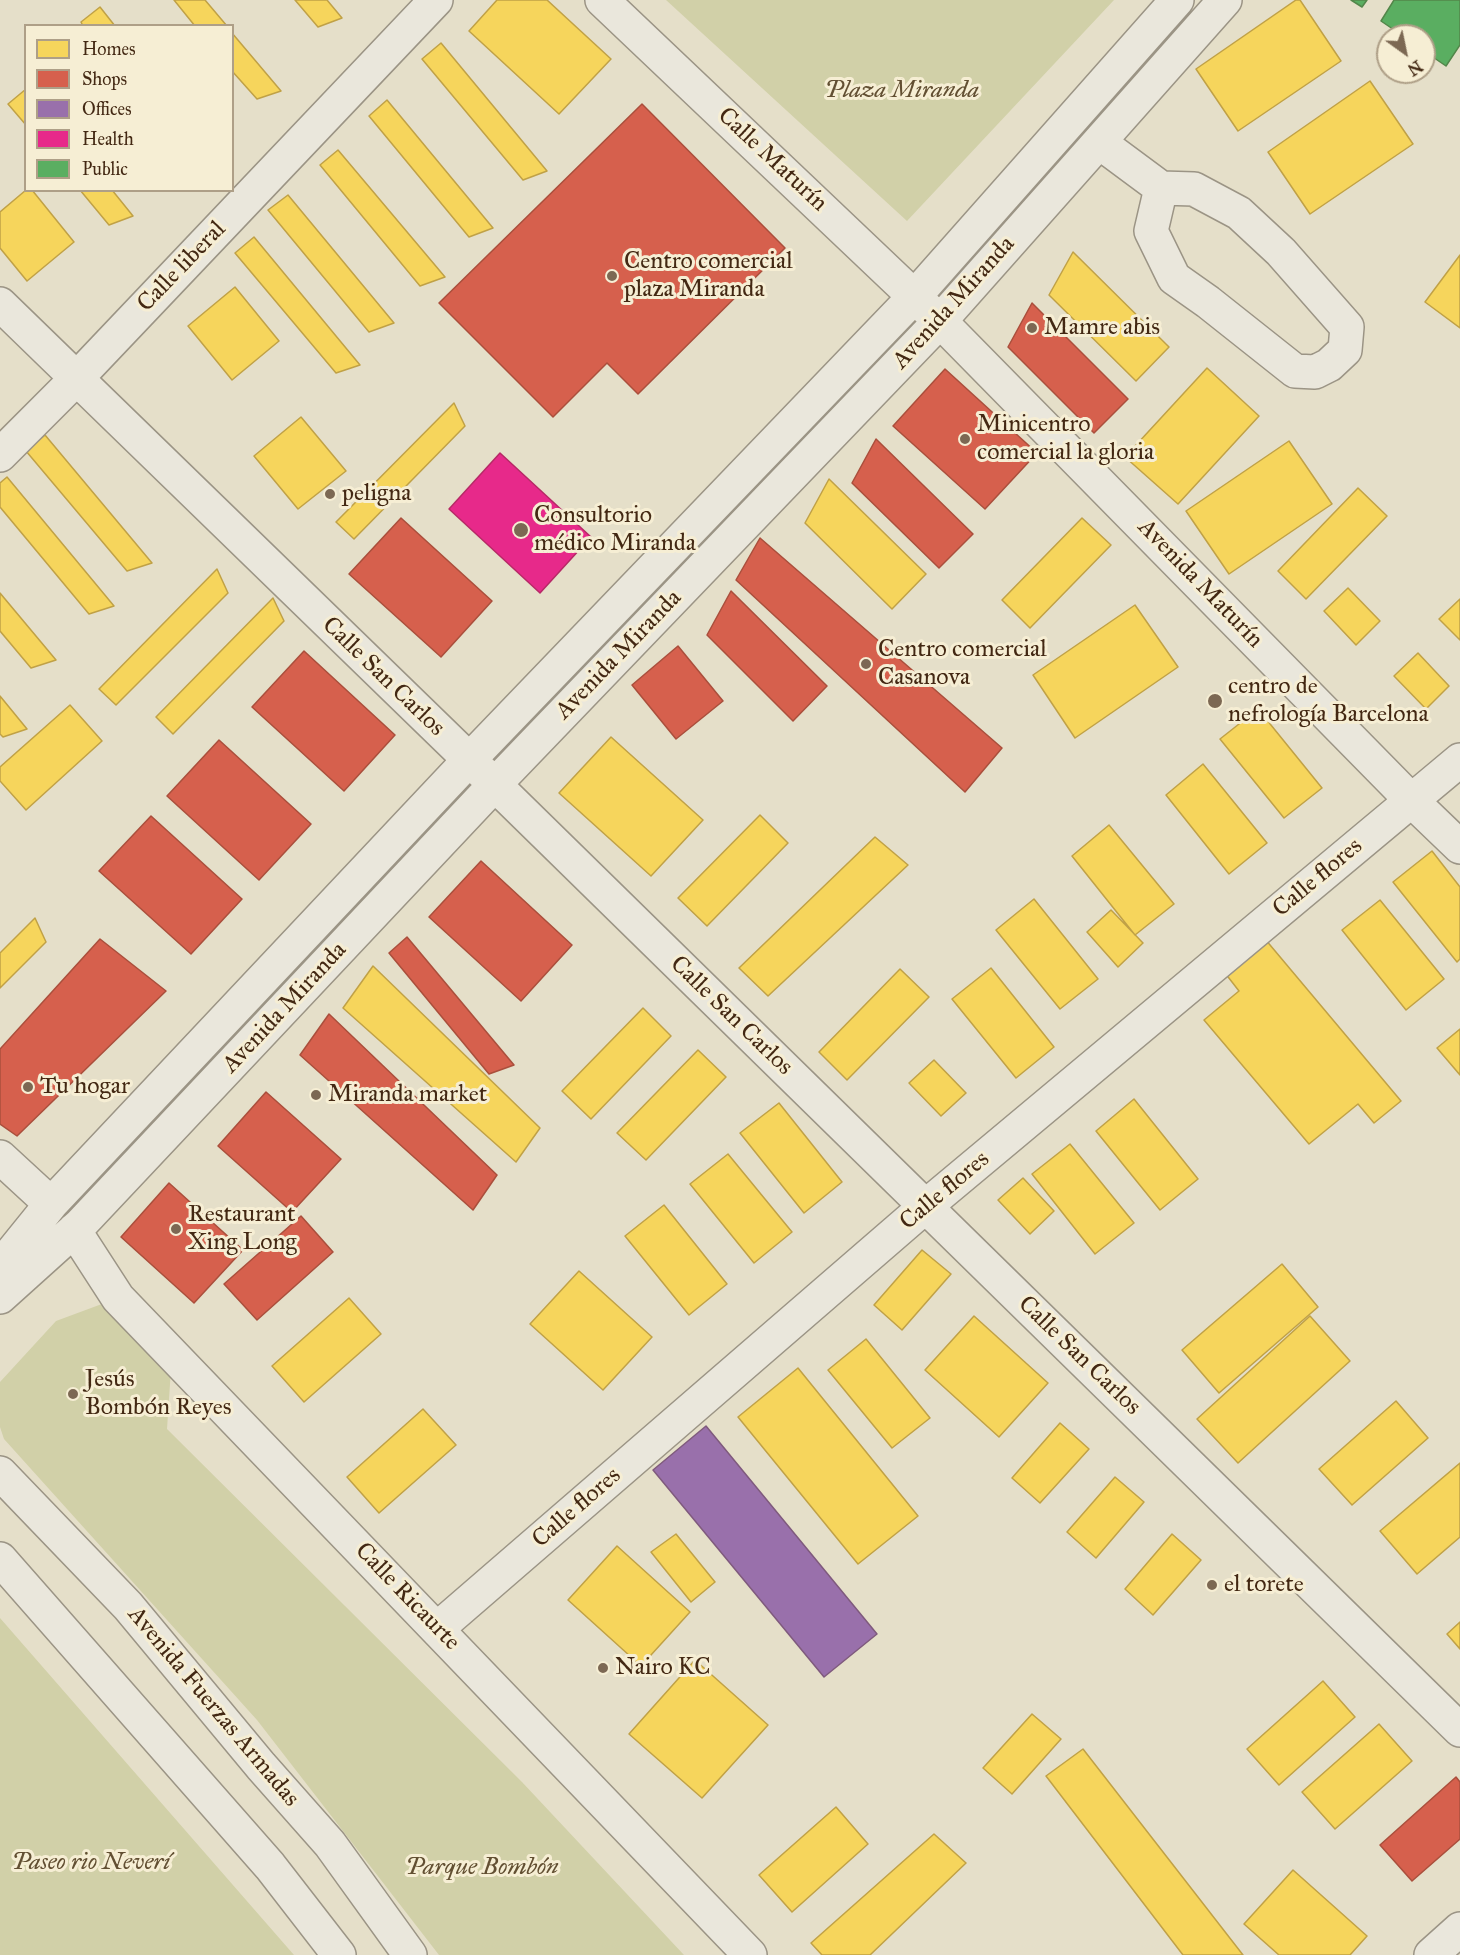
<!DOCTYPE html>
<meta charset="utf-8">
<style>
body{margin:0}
#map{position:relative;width:1460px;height:1955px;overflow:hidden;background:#e5dfc9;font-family:"IM FELL Great Primer",serif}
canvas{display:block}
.legend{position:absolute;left:24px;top:24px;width:210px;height:168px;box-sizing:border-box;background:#f6eed4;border:2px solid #ae9f87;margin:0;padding:8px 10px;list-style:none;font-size:18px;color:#432813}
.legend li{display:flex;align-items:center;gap:12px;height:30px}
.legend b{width:30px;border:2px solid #ae9f87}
.north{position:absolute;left:1376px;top:24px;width:60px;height:60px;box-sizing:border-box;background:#f6eed4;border:2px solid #ae9f87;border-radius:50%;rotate:147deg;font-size:16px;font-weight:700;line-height:24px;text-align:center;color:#432813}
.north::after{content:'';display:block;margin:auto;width:21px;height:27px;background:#7c6853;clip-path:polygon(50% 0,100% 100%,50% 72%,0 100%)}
</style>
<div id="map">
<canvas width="1460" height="1955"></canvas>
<ul class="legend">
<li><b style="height:16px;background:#f6d55c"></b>Homes</li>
<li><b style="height:16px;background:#d6604d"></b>Shops</li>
<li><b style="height:16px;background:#9970ab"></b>Offices</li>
<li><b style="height:16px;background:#e7298a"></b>Health</li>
<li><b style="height:16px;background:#5aae61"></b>Public</li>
</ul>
<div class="north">N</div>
</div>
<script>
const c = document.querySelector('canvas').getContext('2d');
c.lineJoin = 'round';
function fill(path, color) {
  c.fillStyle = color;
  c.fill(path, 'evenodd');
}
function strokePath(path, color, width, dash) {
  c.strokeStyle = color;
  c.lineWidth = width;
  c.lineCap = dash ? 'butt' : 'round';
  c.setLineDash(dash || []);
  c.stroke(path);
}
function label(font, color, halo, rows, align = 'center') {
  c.font = font + ' "IM FELL Great Primer",serif';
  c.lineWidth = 6;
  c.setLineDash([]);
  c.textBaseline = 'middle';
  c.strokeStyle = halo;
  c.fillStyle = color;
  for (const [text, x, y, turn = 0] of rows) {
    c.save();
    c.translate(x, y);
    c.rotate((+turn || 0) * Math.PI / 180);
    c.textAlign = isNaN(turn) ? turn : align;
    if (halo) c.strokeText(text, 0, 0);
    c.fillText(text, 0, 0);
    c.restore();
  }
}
fill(new Path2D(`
 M 666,0 L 1114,0 L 907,221 Z
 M 118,1298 L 172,1354 L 167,1429 L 522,1782 L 684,1955 L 439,1955 L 257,1720 L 4,1439 L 0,1427 L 0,1382 L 56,1321 Z
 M 0,1618 L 294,1955 L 0,1955 Z`), '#d1d0a8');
const homes = new Path2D(`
 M 174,0 L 205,0 L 227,26 L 195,26 Z
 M 295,0 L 327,0 L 342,18 L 318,27 Z
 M 497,0 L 547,0 L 611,59 L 559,114 L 469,31 Z
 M 1296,0 L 1300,0 L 1341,61 L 1238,131 L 1196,69 Z
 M 100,7 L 115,26 L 83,26 L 81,22 Z
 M 232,33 L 281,91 L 257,99 L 232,71 Z
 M 441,43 L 547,171 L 523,180 L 422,59 Z
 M 1370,81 L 1413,144 L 1310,214 L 1268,152 Z
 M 26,89 L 26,125 L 8,104 Z
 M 387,100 L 493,228 L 469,237 L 369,116 Z
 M 338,150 L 445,277 L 420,286 L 320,165 Z
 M 26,190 L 32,190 L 74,242 L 27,281 L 0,248 L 0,212 Z
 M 80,190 L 112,190 L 133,216 L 109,225 Z
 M 288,195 L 394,323 L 369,332 L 268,210 Z
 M 254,237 L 360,365 L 336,373 L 235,253 Z
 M 1073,252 L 1169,347 L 1136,381 L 1049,295 Z
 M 1460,255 L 1460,328 L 1425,302 Z
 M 235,287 L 279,341 L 232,380 L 188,326 Z
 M 1207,368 L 1259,416 L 1178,504 L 1125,457 Z
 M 454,403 L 465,426 L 354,539 L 336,522 Z
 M 301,417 L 346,471 L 298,509 L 254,456 Z
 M 45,435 L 152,563 L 127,571 L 26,451 Z
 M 1289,441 L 1332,504 L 1229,574 L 1186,511 Z
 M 7,477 L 114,606 L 89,614 L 0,507 L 0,483 Z
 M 829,479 L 926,574 L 892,609 L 805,523 Z
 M 1358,488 L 1387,516 L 1306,599 L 1278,571 Z
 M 1082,518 L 1111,545 L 1030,628 L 1002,600 Z
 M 217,569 L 228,593 L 116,705 L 99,689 Z
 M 1348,588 L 1380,621 L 1356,645 L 1324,611 Z
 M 0,593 L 56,660 L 31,668 L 0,631 Z
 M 273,598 L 284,621 L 173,734 L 156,717 Z
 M 1460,599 L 1460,640 L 1439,619 Z
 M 1135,605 L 1178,667 L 1075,738 L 1033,675 Z
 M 1418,653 L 1449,686 L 1426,709 L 1394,676 Z
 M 0,696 L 27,729 L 3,737 L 0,734 Z
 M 70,705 L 102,741 L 26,810 L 0,781 L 0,767 Z
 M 1258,709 L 1322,788 L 1284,818 L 1220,739 Z
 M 611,737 L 703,820 L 651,876 L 559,793 Z
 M 1203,764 L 1267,843 L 1229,874 L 1166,795 Z
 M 760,815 L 788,843 L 707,926 L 678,898 Z
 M 1109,825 L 1174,904 L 1135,935 L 1072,856 Z
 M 875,837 L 908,865 L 768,996 L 739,968 Z
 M 1432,851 L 1460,887 L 1460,959 L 1457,962 L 1393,882 Z
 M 1034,899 L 1098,979 L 1060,1009 L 996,930 Z
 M 1380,900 L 1444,979 L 1406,1010 L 1342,930 Z
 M 1111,910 L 1143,943 L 1118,967 L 1087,932 Z
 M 35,918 L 46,942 L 0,988 L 0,953 Z
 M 1265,939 L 1401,1101 L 1374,1123 L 1358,1104 L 1309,1144 L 1204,1020 L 1239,991 L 1225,973 Z
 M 373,966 L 540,1128 L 516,1162 L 343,1008 Z
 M 991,968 L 1054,1047 L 1016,1078 L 952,999 Z
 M 900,969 L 929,997 L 847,1080 L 819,1052 Z
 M 643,1008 L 671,1036 L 591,1119 L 562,1091 Z
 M 1460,1029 L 1460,1075 L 1437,1048 Z
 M 698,1050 L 726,1077 L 646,1160 L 617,1133 Z
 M 934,1060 L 966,1093 L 941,1116 L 909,1083 Z
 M 1134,1099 L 1198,1179 L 1160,1210 L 1096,1131 Z
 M 779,1103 L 842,1182 L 804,1213 L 740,1133 Z
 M 1070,1144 L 1134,1223 L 1095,1254 L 1032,1174 Z
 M 728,1154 L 792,1232 L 754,1263 L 690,1184 Z
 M 1023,1178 L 1054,1211 L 1030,1234 L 998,1200 Z
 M 664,1205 L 727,1284 L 689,1315 L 625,1236 Z
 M 922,1250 L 951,1274 L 902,1330 L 874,1305 Z
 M 1282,1264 L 1318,1307 L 1219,1393 L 1182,1350 Z
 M 579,1271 L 652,1337 L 603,1390 L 530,1324 Z
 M 349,1298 L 381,1334 L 304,1402 L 272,1366 Z
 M 974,1316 L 1048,1383 L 999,1437 L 925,1370 Z
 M 1310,1316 L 1350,1361 L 1238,1463 L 1197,1419 Z
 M 866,1339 L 930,1418 L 892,1448 L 828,1370 Z
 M 798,1368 L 918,1516 L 858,1564 L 738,1417 Z
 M 1396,1401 L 1428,1438 L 1352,1505 L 1319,1469 Z
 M 423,1409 L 456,1445 L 379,1513 L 347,1477 Z
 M 1060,1423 L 1089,1449 L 1040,1503 L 1012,1478 Z
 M 1460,1463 L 1460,1537 L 1417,1574 L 1380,1531 Z
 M 1115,1477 L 1144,1502 L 1096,1558 L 1067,1532 Z
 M 676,1534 L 715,1582 L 691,1602 L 651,1552 Z
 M 1172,1534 L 1201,1560 L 1153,1615 L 1125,1589 Z
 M 617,1546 L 690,1612 L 641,1666 L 568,1600 Z
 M 1460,1622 L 1460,1649 L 1447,1634 Z
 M 695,1660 L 768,1725 L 702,1798 L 629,1734 Z
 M 1323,1681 L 1355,1717 L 1279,1785 L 1247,1749 Z
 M 1032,1714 L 1061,1739 L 1012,1794 L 983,1768 Z
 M 1379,1724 L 1412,1761 L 1335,1829 L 1302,1792 Z
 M 1083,1749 L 1243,1955 L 1183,1955 L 1046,1776 Z
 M 836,1807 L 868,1844 L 792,1912 L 759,1875 Z
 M 934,1834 L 966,1863 L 870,1955 L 822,1955 L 811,1943 Z
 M 1293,1870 L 1367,1936 L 1350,1955 L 1279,1955 L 1244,1924 Z`);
fill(homes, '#f6d55c');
strokePath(homes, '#c0a146', 1.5);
const shops = new Path2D(`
 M 642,104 L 785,248 L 638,394 L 607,363 L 553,417 L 439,303 Z
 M 1032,303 L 1128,399 L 1094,433 L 1008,347 Z
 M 945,369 L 1037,453 L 985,509 L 893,426 Z
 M 876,439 L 973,534 L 939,568 L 852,483 Z
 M 401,518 L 492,601 L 441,657 L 349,574 Z
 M 760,538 L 1002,748 L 965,792 L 736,580 Z
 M 731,591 L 827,686 L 793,721 L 707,635 Z
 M 678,646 L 723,701 L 676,739 L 632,685 Z
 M 304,651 L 395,735 L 344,791 L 252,707 Z
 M 219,740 L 311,824 L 259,880 L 167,796 Z
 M 151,816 L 242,899 L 191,954 L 99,871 Z
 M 481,861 L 572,945 L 521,1001 L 429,917 Z
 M 407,937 L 514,1065 L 489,1074 L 389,953 Z
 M 100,939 L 166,991 L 17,1136 L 0,1124 L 0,1049 Z
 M 329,1014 L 497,1175 L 473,1210 L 300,1055 Z
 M 266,1092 L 341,1159 L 292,1212 L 218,1146 Z
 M 169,1183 L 243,1250 L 194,1303 L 121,1237 Z
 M 301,1216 L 333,1252 L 257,1320 L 224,1284 Z
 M 1456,1777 L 1460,1782 L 1460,1839 L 1412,1881 L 1380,1845 Z`);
fill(shops, '#d6604d');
strokePath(shops, '#aa4f3c', 1.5);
const offices = new Path2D(`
 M 706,1426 L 877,1634 L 824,1677 L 653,1470 Z`);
fill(offices, '#9970ab');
strokePath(offices, '#7f5a7d', 1.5);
const health = new Path2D(`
 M 500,453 L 591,537 L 540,593 L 449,509 Z`);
fill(health, '#e7298a');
strokePath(health, '#b62966', 1.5);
const public = new Path2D(`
 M 1351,0 L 1367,0 L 1362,7 Z
 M 1394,0 L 1460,0 L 1460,45 L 1446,66 L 1424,51 L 1424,36 L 1403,36 L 1381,21 Z`);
fill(public, '#5aae61');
strokePath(public, '#53864a', 1.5);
const minor = new Path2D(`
 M 602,0 L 940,321 L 1411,800 L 1460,847
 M 1099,142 L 1161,188 L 1194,189 L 1239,213 L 1281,252 L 1347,327 L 1345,350 L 1329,365 L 1315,372 L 1295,371 L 1208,302 L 1174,278 L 1151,231 L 1161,188
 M 0,304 L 484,774 L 1460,1730
 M 0,455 L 76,379 L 436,0
 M 0,1157 L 51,1204
 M 74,1230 L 118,1298 L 750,1955
 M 0,1267 L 51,1204 L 469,760 L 915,296 L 1177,0
 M 0,1297 L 80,1225 L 499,780 L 940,321 L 1225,0
 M 0,1473 L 128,1606 L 261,1766 L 330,1844 L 410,1955
 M 0,1559 L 270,1866 L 339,1955
 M 437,1629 L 926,1206 L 1460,760
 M 1431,1955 L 1460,1929`);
strokePath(minor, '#9b9485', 36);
strokePath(minor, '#eae7dc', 33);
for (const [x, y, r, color] of [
 [612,276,6,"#7c6853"],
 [1032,328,6,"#7c6853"],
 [965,439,6,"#7c6853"],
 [330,494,6,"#7c6853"],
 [521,530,8,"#7c6853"],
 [866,664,6,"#7c6853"],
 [1215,701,8,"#7c6853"],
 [28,1087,6,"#7c6853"],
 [316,1095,6,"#7c6853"],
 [176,1229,6,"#7c6853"],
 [73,1394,6,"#7c6853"],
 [1212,1585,6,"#7c6853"],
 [603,1668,6,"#7c6853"]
]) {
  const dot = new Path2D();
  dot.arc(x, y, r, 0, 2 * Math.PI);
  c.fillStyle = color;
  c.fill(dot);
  strokePath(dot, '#f6eed4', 2);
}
label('italic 24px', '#624f32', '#f6eed4', [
 ["Plaza Miranda",902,91],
 ["Paseo rio Neverí",91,1863],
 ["Parque Bombón",482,1868]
]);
label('24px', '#432813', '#f6eed4', [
 ["Calle Maturín",772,160,43],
 ["Calle liberal",182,267,-46],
 ["Avenida Miranda",954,303,-48],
 ["Avenida Maturín",1200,584,46],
 ["Avenida Miranda",619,655,-46],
 ["Calle San Carlos",383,677,44],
 ["Calle flores",1318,878,-40],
 ["Avenida Miranda",285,1008,-47],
 ["Calle San Carlos",731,1016,44],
 ["Calle flores",945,1191,-40],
 ["Calle San Carlos",1079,1356,44],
 ["Calle flores",577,1508,-41],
 ["Calle Ricaurte",407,1597,46],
 ["Avenida Fuerzas Armadas",213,1707,50]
]);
label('24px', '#432813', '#f6eed4', [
 ["Centro comercial",624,262],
 ["plaza Miranda",624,290],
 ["Mamre abis",1044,328],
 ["Minicentro",977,425],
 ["comercial la gloria",977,453],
 ["peligna",342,494],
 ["Consultorio",534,516],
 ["médico Miranda",534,544],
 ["Centro comercial",878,650],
 ["Casanova",878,678],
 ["centro de",1228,687],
 ["nefrología Barcelona",1228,715],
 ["Tu hogar",40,1087],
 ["Miranda market",328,1095],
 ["Restaurant",188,1215],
 ["Xing Long",188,1243],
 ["Jesús",85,1380],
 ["Bombón Reyes",85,1408],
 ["el torete",1224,1585],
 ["Nairo KC",615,1668]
], 'left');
</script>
